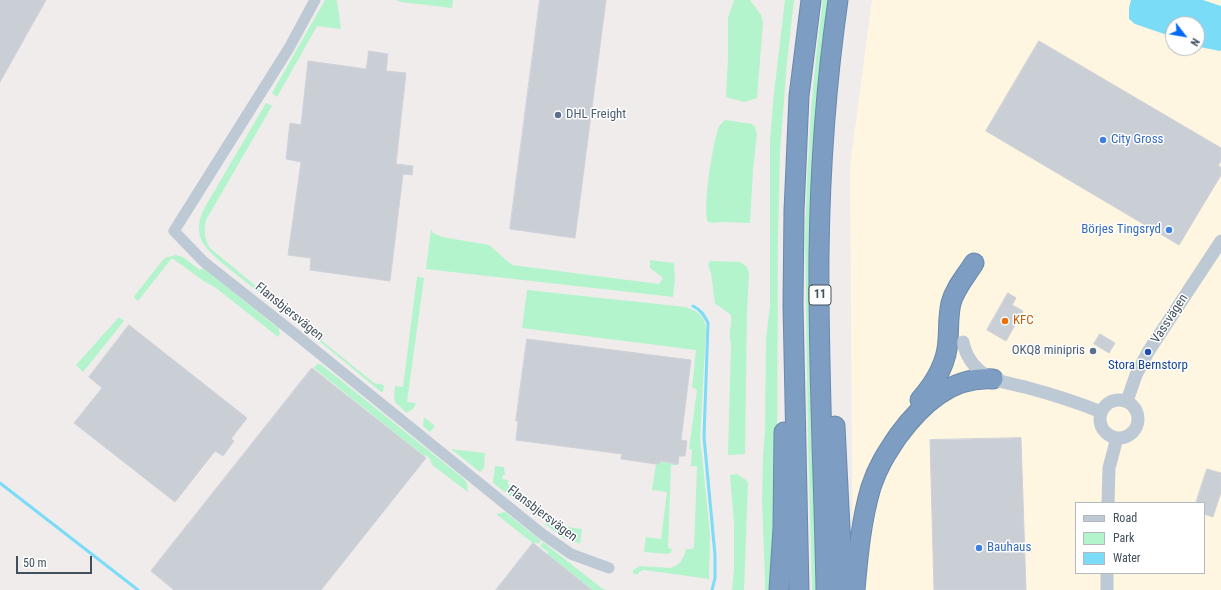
<!DOCTYPE html>
<meta charset="utf-8">
<style>
body{margin:0}
#map{position:relative;width:1221px;height:590px;overflow:hidden;background:#f0ecec;font-family:"Roboto Condensed",sans-serif}
canvas{display:block}
.legend{position:absolute;left:1075px;top:502px;width:130px;height:72px;box-sizing:border-box;background:#fff;border:1px solid #b3b9be;margin:0;padding:5px 7px;list-style:none;font-size:12px;color:#42505c}
.legend li{display:flex;align-items:center;gap:8px;height:20px}
.legend b{width:20px;border:1px solid #b3b9be}
.north{position:absolute;left:1165px;top:16px;width:40px;height:40px;box-sizing:border-box;background:#fff;border:1px solid #b3b9be;border-radius:50%;rotate:121deg;font-size:11px;font-weight:700;line-height:16px;text-align:center;color:#42505c}
.north::after{content:'';display:block;margin:auto;width:14px;height:18px;background:#036af3;clip-path:polygon(50% 0,100% 100%,50% 72%,0 100%)}
.scale{position:absolute;left:16px;top:556px;width:76px;height:18px;box-sizing:border-box;border:2px solid #42505c;border-top:0;padding-left:5px;font-size:12px;line-height:14px;white-space:nowrap;color:#42505c;-webkit-text-stroke:3px #fff;paint-order:stroke}
</style>
<div id="map">
<canvas width="1221" height="590"></canvas>
<ul class="legend">
<li><b style="height:5px;background:#bdc9d4"></b>Road</li>
<li><b style="height:11px;background:#b3f4cd"></b>Park</li>
<li><b style="height:11px;background:#7bdcf7"></b>Water</li>
</ul>
<div class="north">N</div>
<div class="scale">50 m</div>
</div>
<script>
const c = document.querySelector('canvas').getContext('2d');
c.lineJoin = 'round';
function fill(path, color) {
  c.fillStyle = color;
  c.fill(path, 'evenodd');
}
function strokePath(path, color, width, dash) {
  c.strokeStyle = color;
  c.lineWidth = width;
  c.lineCap = dash ? 'butt' : 'round';
  c.setLineDash(dash || []);
  c.stroke(path);
}
function label(font, color, halo, rows, align = 'center') {
  c.font = font + ' "Roboto Condensed",sans-serif';
  c.lineWidth = 3;
  c.setLineDash([]);
  c.textBaseline = 'middle';
  c.strokeStyle = halo;
  c.fillStyle = color;
  for (const [text, x, y, turn = 0] of rows) {
    c.save();
    c.translate(x, y);
    c.rotate((+turn || 0) * Math.PI / 180);
    c.textAlign = isNaN(turn) ? turn : align;
    if (halo) c.strokeText(text, 0, 0);
    c.fillText(text, 0, 0);
    c.restore();
  }
}
fill(new Path2D(`
 M 872,0 L 1221,0 L 1221,590 L 853,590 L 850,167 ZM 1173,24 L 1197,24 L 1197,48 L 1173,48 ZM 1076,503 L 1204,503 L 1204,573 L 1076,573 Z`), '#fef6e1');
fill(new Path2D(`
 M 325,0 L 336,0 L 337,1 L 341,29 L 317,26 L 277,97 L 272,93 Z
 M 396,0 L 453,0 L 452,8 L 401,2 Z
 M 734,0 L 750,0 L 761,15 L 763,23 L 757,98 L 744,102 L 726,97 L 728,58 L 728,18 Z
 M 785,0 L 794,0 L 787,62 L 780,152 L 778,238 L 777,469 L 773,590 L 765,590 L 765,580 L 762,500 L 763,456 L 765,431 L 766,339 L 770,306 L 770,139 L 774,93 Z
 M 823,0 L 834,0 L 827,51 L 823,590 L 812,590 L 808,437 L 805,238 L 807,180 L 811,110 L 817,48 Z
 M 266,103 L 272,106 L 206,220 C 204,230 204,239 210,248 L 263,292 L 261,294 C 250,285 238,276 227,267 C 205,249 190,236 205,207 Z
 M 725,120 L 752,124 L 755,127 L 757,134 L 753,169 L 750,223 L 722,222 L 713,223 L 708,222 C 702,211 713,140 719,127 C 720,124 723,122 725,120 Z
 M 431,229 L 433,233 L 442,237 L 489,245 L 512,265 L 659,284 L 663,278 L 650,268 L 650,260 L 674,263 L 675,279 L 673,297 L 426,269 Z
 M 176,255 L 183,257 L 200,270 L 203,268 L 278,328 L 280,333 L 278,337 L 216,288 L 202,280 L 172,258 L 138,301 L 134,298 L 135,295 L 162,261 L 165,258 Z
 M 710,261 L 740,262 L 747,267 L 749,274 L 747,312 L 745,454 L 728,455 L 731,344 C 728,335 732,325 731,315 L 719,306 L 715,304 L 711,273 L 708,265 Z
 M 417,277 L 424,278 L 407,402 L 416,403 L 413,409 L 406,413 C 394,399 393,407 395,386 L 403,387 Z
 M 527,290 L 685,307 C 697,310 705,316 706,329 L 700,439 L 702,455 L 710,535 L 709,579 L 644,570 L 639,572 L 637,575 L 633,573 L 633,570 L 640,566 L 670,568 C 679,566 684,559 686,549 L 692,549 L 694,547 L 697,466 L 691,466 L 692,449 L 689,449 L 697,390 L 692,387 L 696,350 L 522,328 Z
 M 119,317 L 124,321 L 83,372 L 76,365 Z
 M 295,319 L 374,383 L 384,385 L 383,392 L 381,392 L 294,320 Z
 M 317,364 L 320,364 L 328,370 L 464,479 L 467,483 L 468,492 L 432,465 L 430,459 L 425,455 L 424,456 L 314,368 Z
 M 424,417 L 435,426 L 430,432 L 423,426 Z
 M 451,449 L 485,453 L 484,468 L 480,472 Z
 M 660,459 L 662,459 L 662,462 L 678,464 L 678,465 L 671,465 L 668,548 L 672,549 L 671,552 L 668,554 L 644,552 L 646,537 L 661,539 L 667,492 L 652,490 L 656,464 Z
 M 495,466 L 504,467 L 505,475 L 503,475 L 502,479 L 508,480 L 508,485 L 534,505 L 529,510 L 493,483 Z
 M 737,474 L 746,480 L 748,483 L 744,590 L 732,590 L 734,569 L 734,522 L 730,475 Z
 M 505,512 L 541,541 L 538,544 L 536,542 L 534,544 L 496,514 Z
 M 550,517 L 561,526 L 582,529 L 580,544 L 562,537 L 545,524 Z
 M 543,542 L 599,586 L 603,589 L 608,590 L 593,590 L 547,554 L 548,552 L 540,546 Z`), '#b3f4cd');
fill(new Path2D(`
 M 1131,0 L 1203,0 L 1221,6 L 1221,50 L 1220,51 L 1205,48 L 1197,46 L 1197,24 L 1173,24 L 1173,37 L 1135,24 L 1129,19 L 1129,8 Z`), '#7bdcf7');
strokePath(new Path2D(`
 M 693,306 C 701,310 704,315 708,323 L 704,437 L 715,555 L 715,578 L 712,590
 M 0,483 L 138,590`), '#7bdcf7', 3);
const building = new Path2D(`
 M 0,0 L 46,0 L 0,82 Z
 M 540,0 L 606,0 L 575,238 L 510,229 Z
 M 1039,41 L 1221,148 L 1221,161 L 1218,166 L 1221,167 L 1221,175 L 1179,245 L 986,131 Z
 M 369,51 L 388,54 L 386,71 L 406,73 L 396,164 L 413,166 L 412,175 L 403,174 L 390,281 L 310,270 L 311,258 L 288,255 L 301,162 L 286,159 L 290,123 L 301,125 L 308,61 L 366,69 Z
 M 1008,293 L 1016,298 L 1012,305 L 1023,311 L 1006,341 L 987,330 Z
 M 129,325 L 247,418 L 231,439 L 234,441 L 223,456 L 215,451 L 175,502 L 74,423 L 102,388 L 89,377 Z
 M 1100,334 L 1115,343 L 1109,353 L 1094,344 Z
 M 527,339 L 691,360 L 681,440 L 687,441 L 685,456 L 679,456 L 678,464 L 660,461 L 659,464 L 656,464 L 621,459 L 622,454 L 516,440 L 518,421 L 516,421 Z
 M 312,368 L 426,458 L 321,590 L 174,590 L 151,571 Z
 M 1021,438 L 1026,590 L 934,590 L 930,440 Z
 M 1207,469 L 1221,473 L 1221,492 L 1213,517 L 1204,514 L 1204,503 L 1196,503 Z
 M 533,543 L 592,590 L 496,590 Z`);
fill(building, '#caced5');
strokePath(building, '#cfd2d9', 1);
const motorway = new Path2D(`
 M 920,400 C 935,383 947,364 948,340 C 949,328 948,316 951,303 C 955,288 966,276 974,263
 M 835,426 L 843,590
 M 779,590 L 783,528 L 784,432
 M 799,590 L 793,305 L 794,211 L 799,96 L 811,0
 M 826,590 C 824,478 818,366 819,254 C 820,169 826,84 838,0
 M 855,590 C 858,556 861,521 871,487 C 878,466 886,454 898,436 C 921,405 951,376 993,379`);
strokePath(motorway, '#6889ae', 21);
strokePath(new Path2D(`
 M 315,0 L 289,48 L 174,231 L 204,262 L 294,333 L 541,533 L 571,554 L 609,568`), '#bdc9d4', 11);
strokePath(new Path2D(`
 M 963,342 C 966,357 974,368 987,376 C 998,382 1013,384 1025,387 C 1051,394 1077,402 1101,412
 M1100 419a19 19 0 1 1 38 0a19 19 0 1 1-38 0Z
 M 1127,401 L 1136,375 L 1148,352 L 1221,241
 M 1108,503 L 1109,468 L 1117,438
 M 1107,590 L 1107,573`), '#bdc9d4', 13);
strokePath(motorway, '#7d9ec2', 19);
for (const [x, y, r, color] of [
 [558,115,4,"#5c6f8a"],
 [1103,140,4,"#3f7fe0"],
 [1169,230,4,"#3f7fe0"],
 [1005,321,4,"#e8710a"],
 [1093,351,4,"#5c6f8a"],
 [1148,352,4,"#1a4fb4"],
 [979,548,4,"#3f7fe0"]
]) {
  const dot = new Path2D();
  dot.arc(x, y, r, 0, 2 * Math.PI);
  c.fillStyle = color;
  c.fill(dot);
  strokePath(dot, '#fff', 1.5);
}
for (const [x, y, w] of [
 [820,295,22]
]) {
  const box = new Path2D();
  box.roundRect(x - w / 2, y - 10, w, 20, 3);
  c.fillStyle = '#fff';
  c.fill(box);
  strokePath(box, '#42505c', 1);
}
label('bold 12px', '#42505c', null, [
 ["11",820,295]
]);
label('13px', '#4e5e75', '#fff', [
 ["DHL Freight",566,115],
 ["OKQ8 minipris",1085,351,"right"]
], 'left');
label('13px', '#366cbe', '#fff', [
 ["City Gross",1111,140],
 ["Börjes Tingsryd",1161,230,"right"],
 ["Bauhaus",987,548]
], 'left');
label('13px', '#42505c', '#fff', [
 ["Flansbjersvägen",289,312,39],
 ["Vassvägen",1170,319,-57],
 ["Flansbjersvägen",542,514,37]
]);
label('13px', '#c56008', '#fff', [
 ["KFC",1013,321]
], 'left');
label('13px', '#164399', '#fff', [
 ["Stora Bernstorp",1148,366]
]);
</script>
